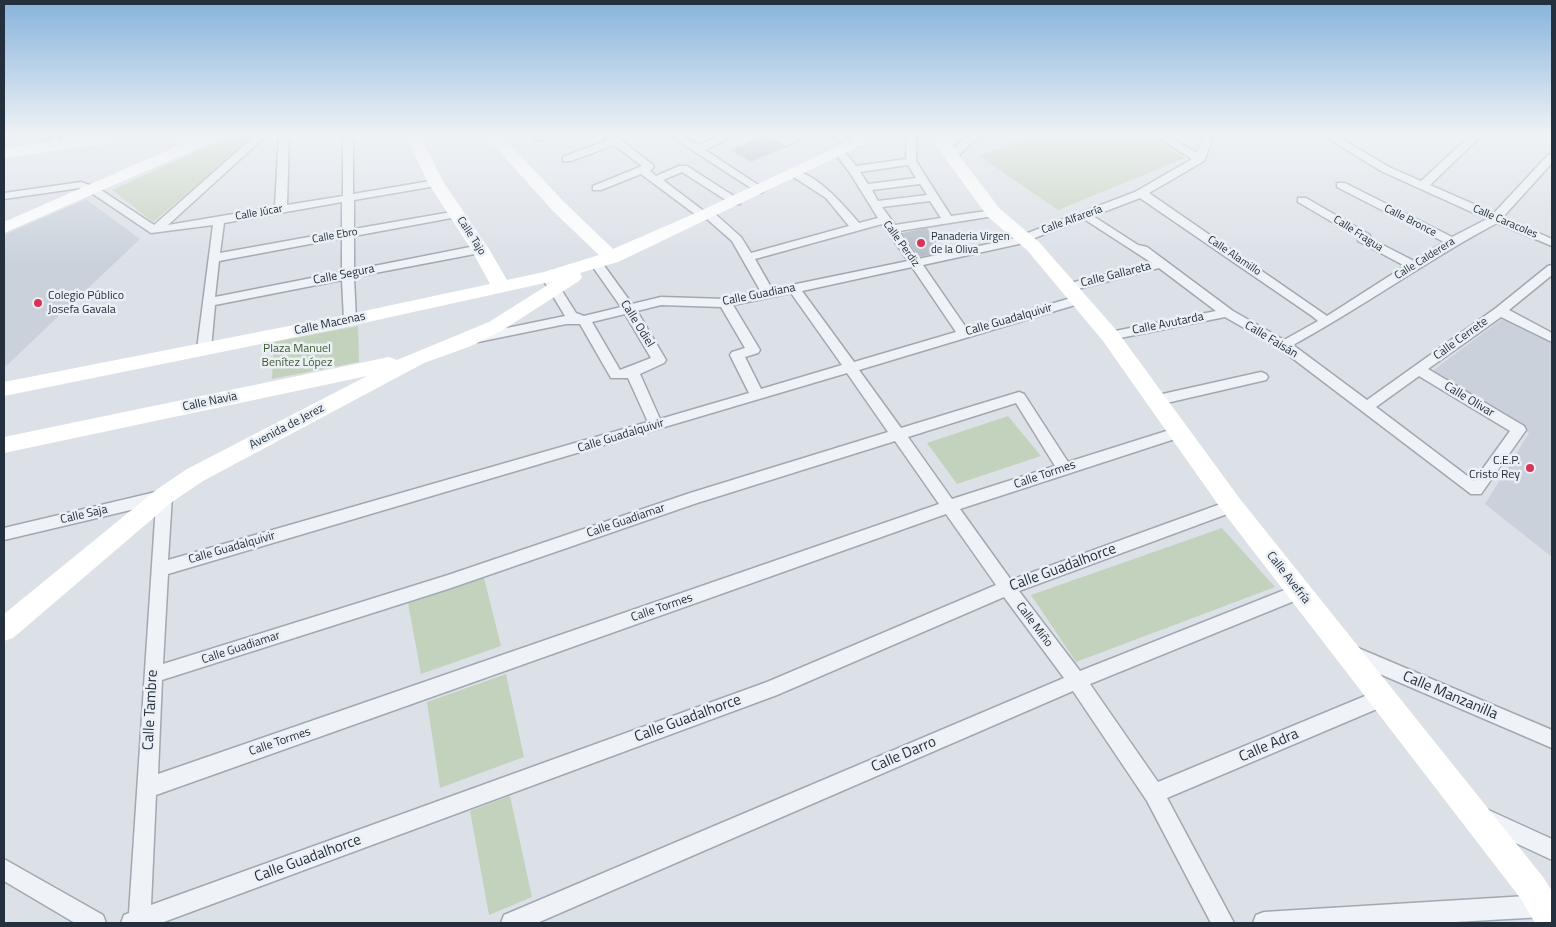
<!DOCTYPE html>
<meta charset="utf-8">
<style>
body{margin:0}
#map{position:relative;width:1556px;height:927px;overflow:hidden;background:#dce1e8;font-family:"Titillium Web",sans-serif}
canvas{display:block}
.frame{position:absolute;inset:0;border:5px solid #25303f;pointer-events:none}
</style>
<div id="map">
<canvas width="1556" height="927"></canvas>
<div class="frame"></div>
</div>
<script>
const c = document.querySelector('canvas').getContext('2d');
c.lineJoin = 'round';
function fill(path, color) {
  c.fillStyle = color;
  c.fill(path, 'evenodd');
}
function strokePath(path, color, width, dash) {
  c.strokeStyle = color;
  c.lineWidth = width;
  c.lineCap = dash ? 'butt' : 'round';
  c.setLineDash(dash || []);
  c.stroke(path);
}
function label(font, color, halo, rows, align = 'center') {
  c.font = font + ' "Titillium Web",sans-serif';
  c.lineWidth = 5;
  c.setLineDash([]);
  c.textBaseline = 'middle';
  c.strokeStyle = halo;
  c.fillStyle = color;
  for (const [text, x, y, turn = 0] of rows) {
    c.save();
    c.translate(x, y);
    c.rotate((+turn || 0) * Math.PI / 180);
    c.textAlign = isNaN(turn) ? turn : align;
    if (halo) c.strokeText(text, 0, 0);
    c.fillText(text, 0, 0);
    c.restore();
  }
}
fill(new Path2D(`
 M 86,199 L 140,239 L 4,368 L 4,235 Z
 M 1505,317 L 1552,342 L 1552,557 L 1485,504 L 1529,433 L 1432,371 Z`), '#cad1da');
fill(new Path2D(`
 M 1042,133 L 1141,133 L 1185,158 L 1058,210 L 979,156 Z
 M 257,135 L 153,222 L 112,190 L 224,139 Z
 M 358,326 L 359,362 L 272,379 L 274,342 Z
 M 1008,416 L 1041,456 L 957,484 L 927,443 Z
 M 1222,528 L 1275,587 L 1076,662 L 1031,595 Z
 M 484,578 L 501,646 L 421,674 L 408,603 Z
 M 506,674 L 524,757 L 440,788 L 427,702 Z
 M 510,796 L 532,897 L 489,915 L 470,811 Z`), '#c3d2bc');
fill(new Path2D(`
 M 764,135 L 785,147 L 751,162 L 731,150 Z
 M 927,228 L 943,252 L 919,257 L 902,233 Z`), '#b3bbc5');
const street = new Path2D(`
 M 52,133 L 62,133 L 55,148 L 51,149 L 46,146 Z
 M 258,133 L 269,133 L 168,225 L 275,207 L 279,133 L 289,133 L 287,205 L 343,196 L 343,133 L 353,133 L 353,194 L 436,180 L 441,183 L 436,186 L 354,200 L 354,229 L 457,211 L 463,214 L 457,217 L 354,236 L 354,270 L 480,245 L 486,249 L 480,253 L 354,277 L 356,320 L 350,324 L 344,320 L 342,280 L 215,305 L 211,349 L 204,353 L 197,349 L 213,225 L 151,233 L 90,192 L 80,188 L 4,199 L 4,193 L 81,182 L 98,188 L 154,225 ZM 342,202 L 342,231 L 220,253 L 224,223 ZM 342,238 L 342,272 L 215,297 L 219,261 Z
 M 541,133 L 556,133 L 543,140 L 535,140 L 535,136 Z
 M 600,133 L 612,133 L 653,165 L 654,167 L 650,171 L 656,176 L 679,166 L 687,166 L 740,200 L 740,204 L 732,204 L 682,172 L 663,180 L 705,212 L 713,212 L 741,237 L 751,253 L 849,226 L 826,198 L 792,176 L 792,172 C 811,167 848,210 859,223 L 878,218 L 850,173 L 835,153 L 840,150 L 844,151 L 856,166 L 906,159 L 907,133 L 917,133 L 916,161 L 951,216 L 994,210 L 1000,213 L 994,216 L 899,231 L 918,259 L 1012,239 L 1135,192 L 1192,159 L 1150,133 L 1163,133 L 1197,153 L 1205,133 L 1215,133 L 1204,161 L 1149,193 L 1327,316 L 1405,266 L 1358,241 L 1358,237 L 1298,202 L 1298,198 L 1306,198 L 1370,235 L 1371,239 L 1414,261 L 1444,242 L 1337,187 L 1337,183 L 1345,183 L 1452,237 L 1487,219 L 1381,171 L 1319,133 L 1332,133 L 1389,167 L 1421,181 L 1473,133 L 1484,133 L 1430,185 L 1494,213 L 1548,155 L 1552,154 L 1552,163 L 1503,217 L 1552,239 L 1552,246 L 1497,223 C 1427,260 1363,307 1293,345 L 1367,400 L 1496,308 L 1548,266 L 1552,265 L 1552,275 L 1509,310 L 1552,333 L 1552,342 L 1501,317 L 1428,369 L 1524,426 L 1526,430 L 1481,494 L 1471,494 L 1279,348 L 1225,317 L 1110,340 L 1105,339 L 1103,336 L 1110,332 L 1216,311 L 1159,268 L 1070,291 L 1066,290 L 1064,287 L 1066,284 L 1152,263 L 1084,219 L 1019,244 L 923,265 L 967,329 L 1081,295 L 1087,299 L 1085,302 L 859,370 L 901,428 L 1019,392 L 1024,394 L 1068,462 L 1179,427 L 1184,428 L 1186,432 L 1184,436 L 960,509 L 1011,580 L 1226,502 L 1232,500 L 1238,502 L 1240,506 L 1238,510 L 1019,591 L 1080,671 L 1292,587 L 1298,585 L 1304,587 L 1306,592 L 1304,597 L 1090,684 L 1158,782 L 1377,691 L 1384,688 L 1391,691 L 1393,697 L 1391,703 L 1167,798 L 1234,923 L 1211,923 L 1147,801 L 1073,691 L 537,923 L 501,923 L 504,915 L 1064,678 L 1004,597 L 777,695 L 161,923 L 121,923 L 124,915 L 129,913 L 156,504 L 4,540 L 4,528 L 164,490 L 169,492 L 172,496 L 168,560 L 648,422 L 628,378 L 611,378 L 580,324 L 566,324 L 478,342 L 471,338 L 478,334 L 565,316 L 542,278 L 548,274 L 552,275 L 576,313 L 584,316 L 621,307 L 590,263 L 596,259 L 600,260 L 632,304 L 661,297 L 725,299 L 761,292 L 732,241 L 707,219 L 700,218 L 641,174 L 601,190 L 593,190 L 593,186 L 642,166 L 614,145 L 571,161 L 563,161 L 563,157 L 608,140 ZM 908,165 L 916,178 L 868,184 L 860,172 ZM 920,184 L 927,195 L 878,201 L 872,190 ZM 1140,198 L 1312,316 L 1318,321 L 1284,340 L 1233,311 L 1147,247 L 1138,245 L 1093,216 ZM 930,201 L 941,218 L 895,225 L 882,207 ZM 882,224 L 908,261 L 772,289 L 755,259 ZM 912,267 L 956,332 L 854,362 L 802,291 ZM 791,293 L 842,365 L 761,389 L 745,357 L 758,353 L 760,350 L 733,305 ZM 661,305 L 721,307 L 745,348 L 732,352 L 730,355 L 749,393 L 660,419 L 640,374 L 664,363 L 666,360 L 637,311 ZM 625,314 L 651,358 L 620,370 L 592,322 ZM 847,373 L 888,432 L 690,493 L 448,575 L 163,664 L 168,574 ZM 1419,376 L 1510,431 L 1474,481 L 1376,407 ZM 1016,403 L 1055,466 L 952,499 L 908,437 ZM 895,441 L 939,504 L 158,774 L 162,680 L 448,589 L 694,504 ZM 946,514 L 996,585 L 767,682 L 151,905 L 156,795 Z
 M 666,133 L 679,133 L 698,145 L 725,133 L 740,133 L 705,150 L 766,190 L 761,193 L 757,192 Z
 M 764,133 L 777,133 L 786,139 L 799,133 L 813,133 L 786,146 Z
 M 826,133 L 839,133 L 859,146 L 850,148 Z
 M 975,133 L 989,133 L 969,145 L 956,159 L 948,159 L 948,155 L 961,141 Z
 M 1415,133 L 1427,133 L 1418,139 L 1413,136 Z
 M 1261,372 L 1266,374 L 1268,377 L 1266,380 L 1158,405 L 1151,400 L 1158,395 Z
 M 1351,645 L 1552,730 L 1552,748 L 1345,659 L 1342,653 L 1345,647 Z
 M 1484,808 L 1552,839 L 1552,860 L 1477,825 L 1474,818 L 1477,811 Z
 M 4,859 L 103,915 L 106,923 L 75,923 L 4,881 Z
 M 1543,895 L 1551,898 L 1551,914 L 1543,917 L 1438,923 L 1253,923 L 1256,915 L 1264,912 Z`);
strokePath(street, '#a1a8b2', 3);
fill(street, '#eff2f6');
fill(new Path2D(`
 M 109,133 L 151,133 L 144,138 L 4,158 L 4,148 Z
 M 181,133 L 193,133 L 195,139 L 203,138 L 210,133 L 226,133 L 218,142 L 199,148 L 4,233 L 4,222 L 182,144 L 179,141 Z
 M 404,133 L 419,133 L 444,183 L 489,249 L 507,280 L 544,272 L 599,255 L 552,210 L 483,133 L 499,133 L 564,202 L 613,249 L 698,212 L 867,133 L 887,133 L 618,262 L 580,273 L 582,277 L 579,281 L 503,330 L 471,346 L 424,363 L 203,481 L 172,502 L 13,638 L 4,641 L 4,614 L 156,490 L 187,469 L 367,376 L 4,453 L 4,437 L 389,357 L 397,360 L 489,322 L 554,281 L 350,326 L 4,396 L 4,382 L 350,314 L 490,284 L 471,249 L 428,183 Z
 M 927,133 L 942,133 L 1000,209 L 1039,242 L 1117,331 L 1240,499 L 1543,877 L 1552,891 L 1552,923 L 1535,923 L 1521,899 L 1224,513 L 1103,341 L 1027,250 L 988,217 Z
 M 1544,133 L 1552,133 L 1552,141 L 1547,140 Z`), '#fff');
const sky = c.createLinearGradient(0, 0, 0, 263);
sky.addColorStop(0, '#86b3dc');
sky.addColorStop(0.51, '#eff2f5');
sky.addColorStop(1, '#eff2f500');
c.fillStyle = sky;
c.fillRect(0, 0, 1556, 263);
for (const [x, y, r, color] of [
 [921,243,5,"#d93458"],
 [38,303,5,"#d93458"],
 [1530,468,5,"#d93458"]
]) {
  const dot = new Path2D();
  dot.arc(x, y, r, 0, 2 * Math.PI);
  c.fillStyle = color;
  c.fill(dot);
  strokePath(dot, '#ebf0f5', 2);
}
label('11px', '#25303f', '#ebf0f5', [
 ["Calle Júcar",259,213,-10],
 ["Calle Alfarería",1072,220,-20],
 ["Calle Bronce",1410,221,27],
 ["Calle Caracoles",1505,222,23],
 ["Calle Fragua",1358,234,33],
 ["Calle Ebro",335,236,-10],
 ["Calle Tajo",471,236,57],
 ["Calle Perdiz",901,244,54],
 ["Calle Alamillo",1234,256,34],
 ["Calle Calderera",1425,259,-32]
]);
label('11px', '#25303f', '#ebf0f5', [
 ["Panaderia Virgen",931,237],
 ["de la Oliva",931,250]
], 'left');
label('12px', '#25303f', '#ebf0f5', [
 ["Calle Segura",344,275,-11],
 ["Calle Gallareta",1116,275,-14],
 ["Calle Guadiana",759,295,-11],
 ["Calle Guadalquivir",1009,320,-16],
 ["Calle Macenas",330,324,-12],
 ["Calle Odiel",637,324,58],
 ["Calle Avutarda",1168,324,-11],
 ["Calle Cerrete",1461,339,-36],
 ["Calle Faisán",1271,340,31],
 ["Calle Olivar",1469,400,31],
 ["Calle Navia",210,402,-12],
 ["Avenida de Jerez",287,427,-28],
 ["Calle Guadalquivir",621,436,-17],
 ["Calle Tormes",1045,475,-19],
 ["Calle Saja",84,515,-13],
 ["Calle Guadiamar",626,521,-19],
 ["Calle Guadalquivir",232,548,-16],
 ["Calle Avefría",1288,578,52],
 ["Calle Tormes",662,608,-19],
 ["Calle Miño",1034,625,53],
 ["Calle Guadiamar",241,648,-18],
 ["Calle Tormes",280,742,-19]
]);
label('12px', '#25303f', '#ebf0f5', [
 ["Colegio Público",48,296],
 ["Josefa Gavala",48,310],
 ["C.E.P.",1520,461,"right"],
 ["Cristo Rey",1520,475,"right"]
], 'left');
label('12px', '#3c5c31', '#ebf0f5', [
 ["Plaza Manuel",297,349],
 ["Benítez López",297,363]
]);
label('15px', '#25303f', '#ebf0f5', [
 ["Calle Guadalhorce",1063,568,-20],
 ["Calle Manzanilla",1450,696,23],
 ["Calle Tambre",151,710,-87],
 ["Calle Guadalhorce",688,719,-20],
 ["Calle Adra",1269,746,-23],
 ["Calle Darro",904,755,-23],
 ["Calle Guadalhorce",308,859,-20]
]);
</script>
